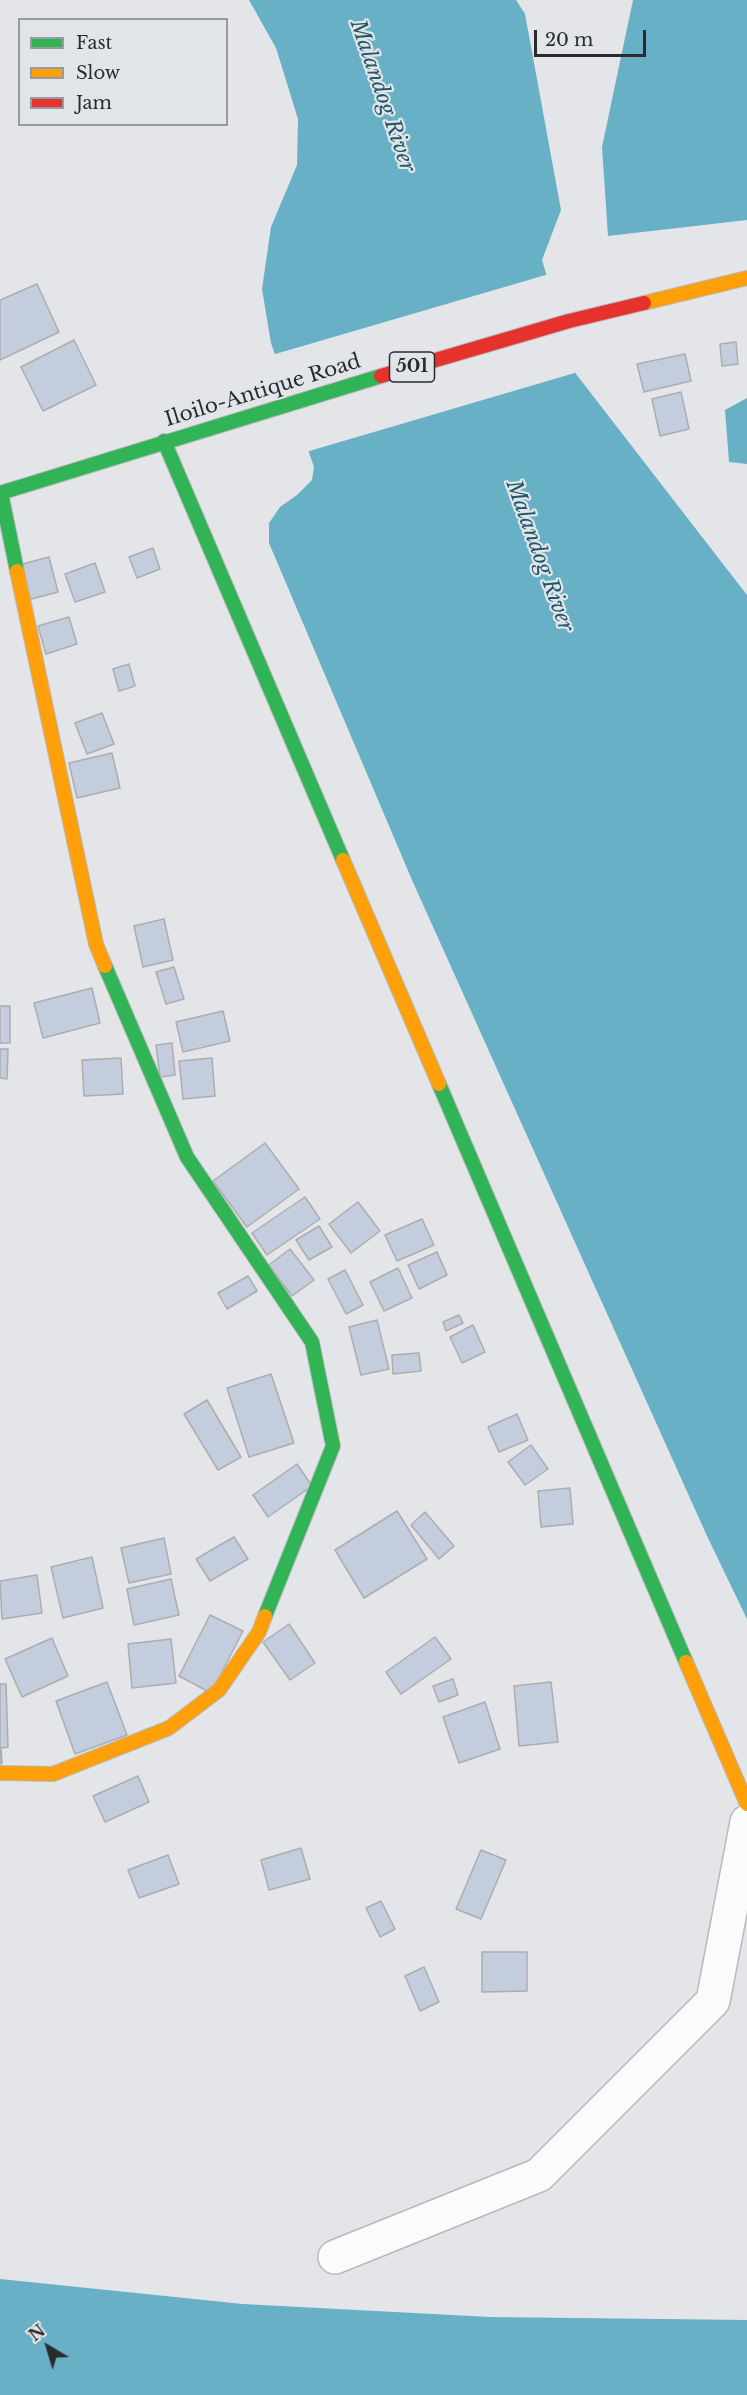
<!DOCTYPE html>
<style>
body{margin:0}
#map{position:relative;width:747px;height:2395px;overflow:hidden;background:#e3e5e8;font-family:"Libre Baskerville",serif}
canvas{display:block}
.legend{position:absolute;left:18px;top:18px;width:210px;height:108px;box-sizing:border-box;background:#e1e5ea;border:2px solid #989b9e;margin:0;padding:8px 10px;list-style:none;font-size:18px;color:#2a2b2d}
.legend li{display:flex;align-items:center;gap:12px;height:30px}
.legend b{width:30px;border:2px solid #989b9e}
.north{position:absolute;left:18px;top:2317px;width:60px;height:60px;-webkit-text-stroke:4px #e1e5ea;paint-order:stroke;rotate:322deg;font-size:16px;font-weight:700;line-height:24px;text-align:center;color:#2a2b2d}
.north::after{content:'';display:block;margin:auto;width:21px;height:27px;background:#2a2b2d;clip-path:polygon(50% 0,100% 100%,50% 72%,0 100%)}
.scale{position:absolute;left:534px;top:30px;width:112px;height:27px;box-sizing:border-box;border:3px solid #2a2b2d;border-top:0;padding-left:8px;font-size:18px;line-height:21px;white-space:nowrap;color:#2a2b2d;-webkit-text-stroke:4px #e1e5ea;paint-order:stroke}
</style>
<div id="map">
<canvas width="747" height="2395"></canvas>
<ul class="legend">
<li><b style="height:8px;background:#30b455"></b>Fast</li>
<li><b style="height:8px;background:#ff9f0a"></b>Slow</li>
<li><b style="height:8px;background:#e5322d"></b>Jam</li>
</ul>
<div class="north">N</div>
<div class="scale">20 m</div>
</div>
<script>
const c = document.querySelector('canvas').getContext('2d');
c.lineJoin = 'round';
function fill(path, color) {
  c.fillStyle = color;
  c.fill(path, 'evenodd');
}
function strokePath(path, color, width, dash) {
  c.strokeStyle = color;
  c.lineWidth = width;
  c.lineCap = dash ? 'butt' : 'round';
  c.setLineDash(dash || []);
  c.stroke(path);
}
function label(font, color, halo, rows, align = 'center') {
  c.font = font + ' "Libre Baskerville",serif';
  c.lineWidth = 4.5;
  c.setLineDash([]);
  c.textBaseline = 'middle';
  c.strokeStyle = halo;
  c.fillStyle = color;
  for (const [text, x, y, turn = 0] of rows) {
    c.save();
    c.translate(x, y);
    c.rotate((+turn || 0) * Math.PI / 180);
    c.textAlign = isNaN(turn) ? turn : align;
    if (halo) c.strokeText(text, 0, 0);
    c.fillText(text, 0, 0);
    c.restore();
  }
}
fill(new Path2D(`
 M 249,0 L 516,0 L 525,14 L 561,210 L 542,260 L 576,374 L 747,595 L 747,1619 L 707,1536 L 412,880 L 269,543 L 269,523 L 280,507 L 297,495 L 312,480 L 314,467 L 271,343 L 262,289 L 271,227 L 297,165 L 298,119 L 276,48 Z
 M 633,0 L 747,0 L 747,220 L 608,236 L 602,147 Z
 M 747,398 L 747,464 L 729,462 L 725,410 Z
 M 0,2279 L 243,2304 L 490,2317 L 747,2320 L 747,2395 L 0,2395 Z`), '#68b0c5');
fill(new Path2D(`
 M 549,274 L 578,372 L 306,452 L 272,355 Z`), '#e3e5e8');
const building = new Path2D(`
 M 37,284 L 59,332 L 0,360 L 0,300 Z
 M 74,340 L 96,385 L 43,411 L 21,367 Z
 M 736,342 L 738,364 L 722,366 L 720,344 Z
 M 685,354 L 691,381 L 644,392 L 637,364 Z
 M 681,392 L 689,429 L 660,436 L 652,399 Z
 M 153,548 L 160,569 L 137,578 L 129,557 Z
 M 49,557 L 58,592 L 28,600 L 19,565 Z
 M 95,563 L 105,592 L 75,602 L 65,574 Z
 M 69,617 L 77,644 L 46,654 L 38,626 Z
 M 129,664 L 135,686 L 119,691 L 113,669 Z
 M 102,713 L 114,744 L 87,754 L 75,723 Z
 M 112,753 L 120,788 L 77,798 L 69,763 Z
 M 164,919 L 173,960 L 143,967 L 134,926 Z
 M 174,967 L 184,999 L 166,1004 L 156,972 Z
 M 92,988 L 100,1023 L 43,1038 L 34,1003 Z
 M 0,1006 L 10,1006 L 10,1043 L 0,1043 Z
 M 223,1011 L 230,1041 L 183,1052 L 176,1022 Z
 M 172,1043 L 175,1075 L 160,1077 L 156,1045 Z
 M 0,1049 L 8,1049 L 7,1079 L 0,1078 Z
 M 121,1058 L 123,1094 L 84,1096 L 82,1060 Z
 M 212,1058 L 215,1096 L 183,1099 L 179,1061 Z
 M 265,1143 L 299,1189 L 247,1227 L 213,1181 Z
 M 305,1197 L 320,1219 L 267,1255 L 252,1233 Z
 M 358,1202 L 380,1231 L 351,1253 L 329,1224 Z
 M 422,1219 L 434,1245 L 397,1261 L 385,1235 Z
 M 319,1226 L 332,1247 L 309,1260 L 296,1240 Z
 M 290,1249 L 314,1280 L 292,1296 L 269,1265 Z
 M 437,1252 L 447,1275 L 419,1289 L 408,1265 Z
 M 398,1268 L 412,1298 L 384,1311 L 370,1282 Z
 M 345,1270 L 363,1305 L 346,1314 L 328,1279 Z
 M 248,1276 L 257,1291 L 227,1309 L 218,1293 Z
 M 459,1315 L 463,1323 L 446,1331 L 443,1322 Z
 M 377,1320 L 389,1369 L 361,1375 L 349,1327 Z
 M 473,1325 L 485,1352 L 462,1363 L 450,1337 Z
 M 419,1353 L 421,1371 L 393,1374 L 392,1355 Z
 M 271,1374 L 294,1443 L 249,1457 L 227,1388 Z
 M 207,1400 L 241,1457 L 218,1470 L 184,1414 Z
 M 517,1414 L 528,1440 L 499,1452 L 488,1427 Z
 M 531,1445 L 548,1469 L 525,1485 L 508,1462 Z
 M 297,1464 L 312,1486 L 268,1517 L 253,1495 Z
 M 570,1488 L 573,1524 L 541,1527 L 538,1491 Z
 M 397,1511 L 427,1559 L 364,1598 L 335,1550 Z
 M 425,1512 L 454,1546 L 439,1559 L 411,1525 Z
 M 234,1537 L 248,1559 L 210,1581 L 196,1559 Z
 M 164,1538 L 171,1574 L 129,1583 L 121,1548 Z
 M 92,1557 L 103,1608 L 63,1618 L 51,1567 Z
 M 37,1575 L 42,1613 L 2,1619 L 0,1581 Z
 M 171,1579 L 179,1615 L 134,1625 L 127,1589 Z
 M 210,1615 L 243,1631 L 211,1693 L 179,1676 Z
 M 289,1624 L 315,1663 L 290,1680 L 263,1642 Z
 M 435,1637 L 451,1659 L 401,1694 L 386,1672 Z
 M 52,1638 L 68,1676 L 22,1697 L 5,1659 Z
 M 171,1639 L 176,1683 L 132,1688 L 128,1644 Z
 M 453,1679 L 458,1695 L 439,1702 L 433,1686 Z
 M 107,1682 L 127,1735 L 75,1754 L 56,1701 Z
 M 551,1682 L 558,1742 L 519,1746 L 514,1686 Z
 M 0,1684 L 6,1684 L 8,1747 L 1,1748 L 2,1763 L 0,1764 Z
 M 485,1702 L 500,1749 L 459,1763 L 443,1717 Z
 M 138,1776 L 149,1802 L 105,1822 L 93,1796 Z
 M 301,1848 L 310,1879 L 269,1890 L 261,1860 Z
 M 481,1850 L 506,1860 L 481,1919 L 456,1909 Z
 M 168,1855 L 179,1884 L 139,1898 L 128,1870 Z
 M 381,1901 L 395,1929 L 380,1937 L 366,1908 Z
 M 482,1952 L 527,1952 L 527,1991 L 482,1992 Z
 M 424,1967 L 439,2002 L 420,2011 L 405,1976 Z`);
fill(building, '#c4cdde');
strokePath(building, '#acadaf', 1.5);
const street = new Path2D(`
 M 335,2257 L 539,2175 L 713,2001 L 747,1822`);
const fast = new Path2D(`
 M 164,441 L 343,860
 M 0,493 L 381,376
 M 1,493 L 17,571
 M 105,966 L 187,1157 L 312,1342 L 333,1446 L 265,1616
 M 439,1084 L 686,1662`);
const slow = new Path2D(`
 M 644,303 L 747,278
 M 17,571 L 96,944 L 105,966
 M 343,860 L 439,1084
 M 686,1662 L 747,1804
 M 0,1773 L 53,1774 L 169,1728 L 219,1690 L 259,1632 L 265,1616`);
const jam = new Path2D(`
 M 381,376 L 569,321 L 644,303`);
strokePath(street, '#b8b9bb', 36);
strokePath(fast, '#b8b9bb', 16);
strokePath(slow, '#b8b9bb', 16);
strokePath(jam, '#b8b9bb', 16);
strokePath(street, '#fbfbfc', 33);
strokePath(fast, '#30b455', 14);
strokePath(slow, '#ff9f0a', 14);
strokePath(jam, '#e5322d', 14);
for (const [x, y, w] of [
 [412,367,45]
]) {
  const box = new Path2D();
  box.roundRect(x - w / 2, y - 15, w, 30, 4.5);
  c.fillStyle = '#e1e5ea';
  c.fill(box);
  strokePath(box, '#2a2b2d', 1.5);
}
label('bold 18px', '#2a2b2d', null, [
 ["501",412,367]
]);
label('20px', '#2a2b2d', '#e1e5ea', [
 ["Iloilo-Antique Road",263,391,-17]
]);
label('italic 21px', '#225868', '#e1e5ea', [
 ["Malandog River",382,96,71],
 ["Malandog River",539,556,70]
]);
</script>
